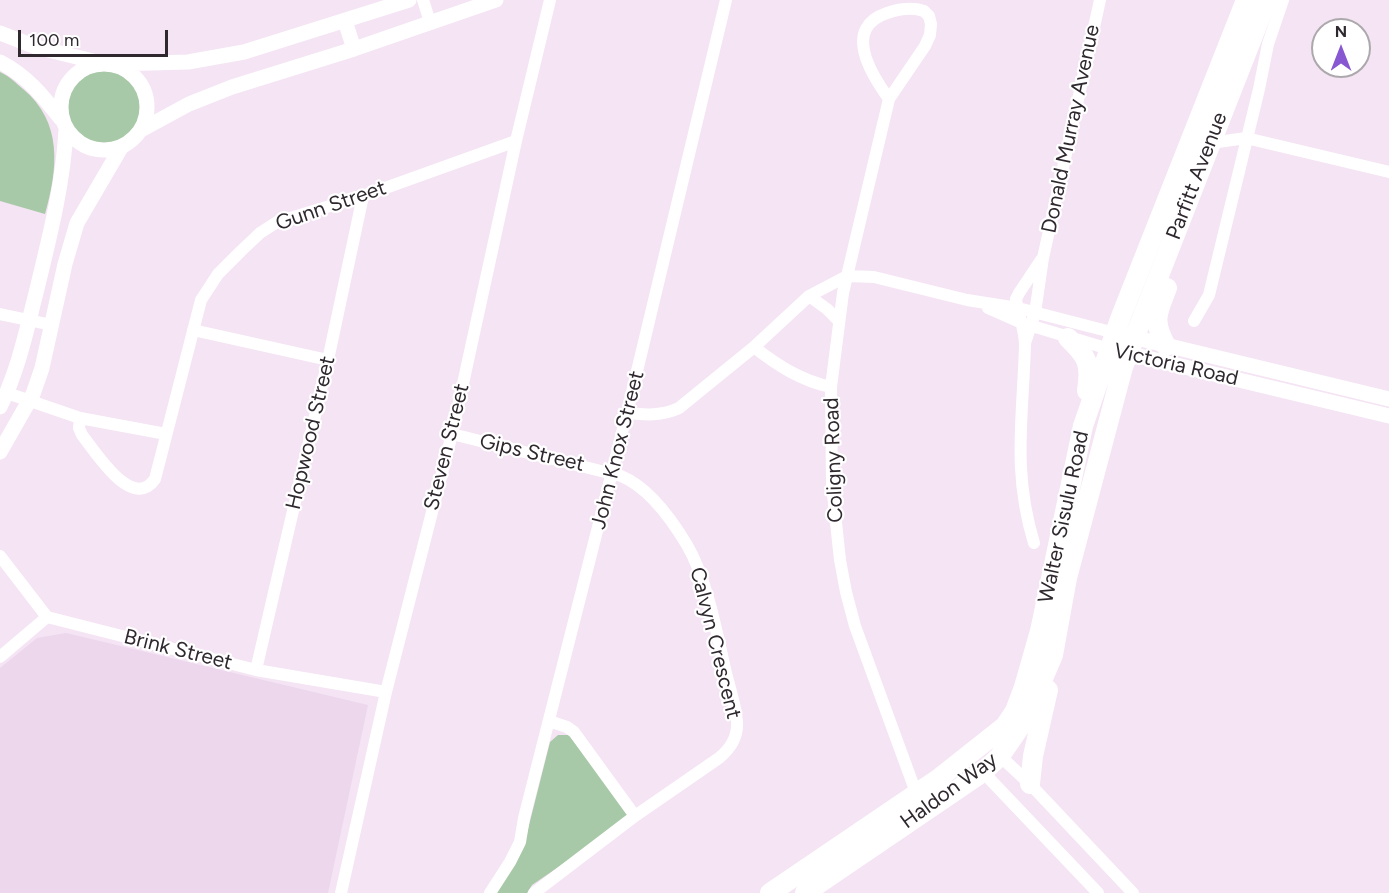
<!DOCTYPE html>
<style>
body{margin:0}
#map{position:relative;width:1389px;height:893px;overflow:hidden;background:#f4e4f4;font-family:Figtree,sans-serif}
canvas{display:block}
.north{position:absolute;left:1311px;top:18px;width:60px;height:60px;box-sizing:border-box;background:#fff;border:2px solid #aca9ac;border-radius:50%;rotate:0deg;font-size:16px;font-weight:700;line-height:24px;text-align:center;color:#2f292f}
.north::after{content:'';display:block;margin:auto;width:21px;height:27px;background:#8758d2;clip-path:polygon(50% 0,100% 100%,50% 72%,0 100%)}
.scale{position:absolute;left:18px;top:30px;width:150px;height:27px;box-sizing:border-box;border:3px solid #2f292f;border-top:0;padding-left:8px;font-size:18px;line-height:21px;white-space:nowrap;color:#2f292f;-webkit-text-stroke:4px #fff;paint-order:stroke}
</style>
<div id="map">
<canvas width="1389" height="893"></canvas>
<div class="north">N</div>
<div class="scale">100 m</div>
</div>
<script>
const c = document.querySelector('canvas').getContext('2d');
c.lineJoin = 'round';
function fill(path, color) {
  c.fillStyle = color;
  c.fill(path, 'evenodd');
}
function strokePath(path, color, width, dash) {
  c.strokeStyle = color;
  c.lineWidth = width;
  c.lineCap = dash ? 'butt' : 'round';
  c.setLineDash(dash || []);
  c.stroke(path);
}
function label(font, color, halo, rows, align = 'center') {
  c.font = font + ' Figtree,sans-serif';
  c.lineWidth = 4.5;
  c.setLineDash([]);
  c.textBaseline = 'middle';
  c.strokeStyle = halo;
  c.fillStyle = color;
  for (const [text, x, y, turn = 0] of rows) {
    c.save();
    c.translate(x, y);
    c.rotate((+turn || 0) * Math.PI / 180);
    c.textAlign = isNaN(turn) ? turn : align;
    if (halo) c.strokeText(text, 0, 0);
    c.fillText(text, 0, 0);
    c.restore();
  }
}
fill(new Path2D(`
 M 66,633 L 368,705 L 328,893 L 0,893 L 0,668 L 37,638 Z`), '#ecd7ed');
fill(new Path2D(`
 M65 110a39 39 0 1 1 78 0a39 39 0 1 1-78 0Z
 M 0,72 C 9,76 16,83 23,89 C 63,122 58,169 45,214 L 0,201 Z
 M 558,735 L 569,735 L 629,814 L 623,823 L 532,885 L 527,893 L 496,893 L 524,845 L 550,742 Z`), '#a8c9a7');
strokePath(new Path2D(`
 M 423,0 L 430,22
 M 889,99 C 871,74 842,28 887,13 C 899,9 912,7 924,11 L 929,16 L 931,24 L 930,35 L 925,46 L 889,99 L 843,293 L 831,387 L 832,485 L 840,560 L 846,592 L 855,626 L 918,798
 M 1211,143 L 1246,138 L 1389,172
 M 809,296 L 827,309 L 838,320
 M 988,308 L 1022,323 L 1109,349
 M 0,314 L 52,325
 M 1194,321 L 1209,295 L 1259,89 L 1268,44 L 1283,0
 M 193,330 L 328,360
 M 1025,343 L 1035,313 L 1043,258 L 1100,0
 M 754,347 C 778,366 802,381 831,387
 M 7,393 L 80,418 L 166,434
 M 627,413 C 646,415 662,416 679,408 L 754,347 L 809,296 L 847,276 L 874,277 L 967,300 L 1018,308 L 1115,333
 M 80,418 L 79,428 L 82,435 C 95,451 132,512 155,479 L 201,300 L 218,274 L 241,251 L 260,233 L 277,222 L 363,196 L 516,141
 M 452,434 L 621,476 C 648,487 672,520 687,545 C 707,579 717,634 726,673 C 730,689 736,706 737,722 C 738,738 730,749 719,758 L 635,816 L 534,893
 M 1034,543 C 1012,471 1023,417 1025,345 C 1025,329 1018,315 1016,299 L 1019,293 L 1041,260
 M 0,556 L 47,617 L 256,670 L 386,692
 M 0,657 L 47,617
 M 256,670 L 328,360 L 363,196
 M 549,721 L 567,727 L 574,732 L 635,816
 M 1000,756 L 1030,784 L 1133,893
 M 983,772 L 1098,893
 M 341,893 L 386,692 L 452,434 L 516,141 L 550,0
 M 490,893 L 510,862 L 520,842 L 524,818 L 627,413 L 726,0`), '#fff', 12);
strokePath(new Path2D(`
 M 345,21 L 354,49
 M 0,33 L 36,47 L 101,63
 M 0,62 C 27,76 43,96 61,119
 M61 107a43 43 0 1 1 86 0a43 43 0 1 1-86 0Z
 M 113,64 L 188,62 L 244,52 L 409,0
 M 141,130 L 189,104 L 232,87 L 354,49 L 496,0
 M 1124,335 L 1389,399
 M 1118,351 L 1389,416
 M 0,407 C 18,371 26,332 36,293 C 49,239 63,186 66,130
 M 0,452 L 33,394 L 42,368 L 65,264 L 77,223 L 122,146`), '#fff', 15);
strokePath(new Path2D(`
 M 1068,338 C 1088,357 1091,364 1087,391
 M 1166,346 C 1152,320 1157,314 1167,288
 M 1030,784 L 1033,756 L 1048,690
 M 770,893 L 938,779 L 1005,726 L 1015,711 L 1024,687 L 1040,631 L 1083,426 L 1120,319 L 1246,0
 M 805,893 L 983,772 L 1000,756 L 1026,718 L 1053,655 L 1067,578 L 1123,367 L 1267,0`), '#fff', 20);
label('21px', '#2f292f', '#fff', [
 ["Donald Murray Avenue",1071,129,-78],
 ["Parfitt Avenue",1197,176,-69],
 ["Gunn Street",331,206,-19],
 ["Victoria Road",1176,365,13],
 ["Hopwood Street",311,433,-77],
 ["Steven Street",447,447,-76],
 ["John Knox Street",618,450,-76],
 ["Gips Street",532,453,13],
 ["Coligny Road",834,460,-92],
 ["Walter Sisulu Road",1064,517,-78],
 ["Calvyn Crescent",715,643,76],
 ["Brink Street",178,650,14],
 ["Haldon Way",949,791,-36]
]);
</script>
